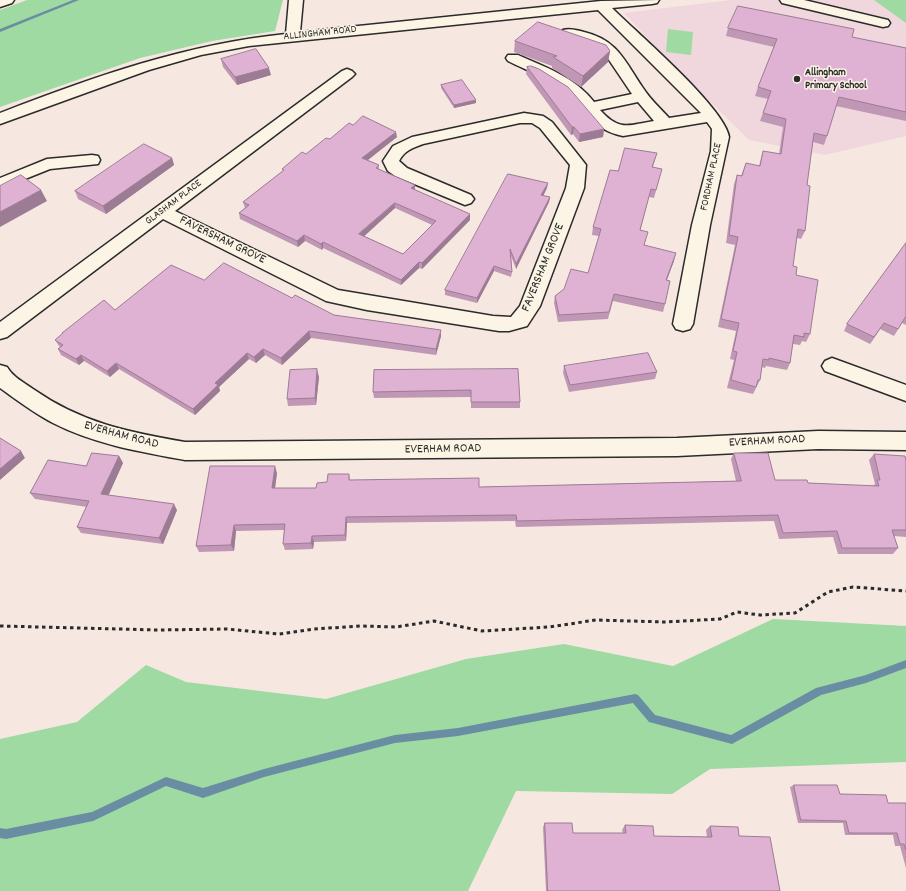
<!DOCTYPE html>
<style>
body{margin:0}
canvas{display:block;background:#f6e7e1}
</style>
<canvas width="906" height="891"></canvas>
<script>
const c = document.querySelector('canvas').getContext('2d');
c.lineJoin = 'round';
function fill(path, color) {
  c.fillStyle = color;
  c.fill(path, 'evenodd');
}
function strokePath(path, color, width, dash) {
  c.strokeStyle = color;
  c.lineWidth = width;
  c.lineCap = dash ? 'butt' : 'round';
  c.setLineDash(dash || []);
  c.stroke(path);
}
function label(font, color, halo, rows, align = 'center') {
  c.font = font + ' Dekko,sans-serif';
  c.lineWidth = 3;
  c.setLineDash([]);
  c.textBaseline = 'middle';
  c.strokeStyle = halo;
  c.fillStyle = color;
  for (const [text, x, y, turn = 0] of rows) {
    c.save();
    c.translate(x, y);
    c.rotate((+turn || 0) * Math.PI / 180);
    c.textAlign = isNaN(turn) ? turn : align;
    if (halo) c.strokeText(text, 0, 0);
    c.fillText(text, 0, 0);
    c.restore();
  }
}
fill(new Path2D(`
 M 731,0 L 906,0 L 906,136 L 825,155 L 749,140 L 667,59 L 624,13 Z`), '#efd7dd');
fill(new Path2D(`
 M 27,0 L 283,0 L 275,31 L 212,41 L 140,58 L 0,107 L 0,10 Z
 M 874,0 L 906,0 L 906,23 Z
 M 668,29 L 693,32 L 691,55 L 666,52 Z
 M 773,619 L 906,626 L 906,762 L 710,769 L 672,794 L 516,791 L 468,891 L 0,891 L 0,739 L 77,722 L 146,665 L 186,682 L 326,699 L 466,659 L 564,644 L 673,666 Z`), '#9edaa1');
fill(new Path2D(`
 M 73,0 L 79,0 L 0,32 L 0,29 Z
 M 906,660 L 906,668 L 866,683 L 821,695 L 732,744 L 649,722 L 633,703 L 458,736 L 395,743 L 264,777 L 203,798 L 166,786 L 93,821 L 6,839 L 0,838 L 0,828 L 6,829 L 92,812 L 166,777 L 203,788 L 264,769 L 395,735 L 458,728 L 635,694 L 638,695 L 655,715 L 731,735 L 816,688 L 866,675 Z`), '#698ea4');
const minor = new Path2D(`
 M 0,0 L 14,0 L 12,3 L 0,7 Z
 M 289,0 L 303,0 L 300,32 L 601,1 L 659,0 L 657,3 L 652,4 L 612,8 C 637,33 725,108 729,137 L 710,225 L 693,324 L 690,329 L 683,331 L 676,329 L 673,324 L 692,225 L 711,151 L 712,129 L 707,122 L 623,136 C 590,129 591,111 568,93 C 551,79 528,71 508,61 L 506,58 L 508,55 L 518,55 C 545,67 575,77 594,102 L 632,94 L 603,51 L 587,42 L 563,36 L 561,33 L 563,30 C 570,28 577,30 584,32 C 618,40 625,62 643,88 C 650,99 660,108 669,118 L 701,113 L 598,10 L 249,46 L 201,55 L 149,70 L 0,124 L 0,113 C 93,77 186,44 286,34 ZM 638,102 L 654,121 C 628,125 620,132 600,110 Z
 M 780,0 L 804,0 L 888,20 L 890,23 L 888,26 L 883,27 L 782,3 Z
 M 347,69 L 352,71 L 355,74 L 352,77 L 175,211 L 338,290 L 493,316 L 511,317 L 520,306 L 566,188 L 570,165 L 540,128 L 532,123 L 520,123 L 423,144 C 412,148 404,151 399,161 L 407,168 L 471,195 L 474,199 L 471,203 L 465,205 L 395,176 L 388,171 L 383,161 L 393,146 L 412,137 L 524,113 L 543,116 L 552,122 L 586,165 L 584,188 L 540,306 L 527,326 L 509,331 L 499,331 L 367,310 L 326,301 L 163,219 L 7,337 L 0,339 L 0,322 L 342,71 Z
 M 92,155 L 98,156 L 100,160 L 98,164 L 50,169 L 0,189 L 0,178 L 47,159 Z
 M 832,358 L 906,385 L 906,401 L 825,371 L 822,366 L 825,361 Z
 M 0,365 L 7,367 C 13,377 23,382 33,389 C 82,423 127,432 185,442 L 677,438 L 818,431 L 906,432 L 906,450 L 818,449 L 677,456 L 185,460 C 141,452 94,444 53,423 C 34,413 17,400 0,388 Z`);
strokePath(minor, '#2b2b2b', 3);
strokePath(new Path2D(`
 M 0,626 L 158,630 L 227,629 L 279,634 L 314,629 L 361,626 L 396,627 L 434,621 L 482,631 L 549,627 L 596,620 L 665,622 L 720,619 L 737,612 L 760,615 L 795,613 L 828,592 L 853,587 L 906,591`), '#2b2b2b', 3, [3.5, 3.5]);
fill(minor, '#fcf5e5');
fill(new Path2D(`
 M 728,28 L 852,37 L 906,48 L 906,121 L 836,106 L 827,136 L 824,145 L 813,142 L 807,185 L 805,231 L 801,239 L 797,238 L 793,266 L 796,275 L 810,334 L 806,342 L 802,341 L 800,345 L 793,344 L 790,363 L 787,370 L 766,366 L 765,368 L 762,367 L 760,380 L 753,394 L 727,388 L 734,360 L 730,359 L 736,331 L 718,327 L 735,245 L 726,243 L 734,184 L 737,175 L 741,176 L 746,163 L 759,166 L 763,151 L 779,154 L 783,127 L 760,121 L 768,99 L 755,96 L 758,87 L 774,47 L 726,36 Z
 M 515,41 L 610,51 L 608,62 L 581,87 L 552,68 L 552,66 L 514,52 Z
 M 221,59 L 271,75 L 237,85 L 223,67 Z
 M 527,67 L 604,129 L 603,137 L 579,142 L 573,134 L 571,135 L 526,74 Z
 M 441,85 L 476,103 L 454,108 L 441,88 Z
 M 353,125 L 397,137 L 367,160 L 379,165 L 379,169 L 415,190 L 470,220 L 422,269 L 419,268 L 401,285 L 323,248 L 322,250 L 305,241 L 298,247 L 240,219 L 239,213 L 245,208 L 243,202 L 283,171 L 282,169 ZM 395,208 L 432,225 L 403,254 L 364,236 Z
 M 657,153 L 653,167 L 660,176 L 654,198 L 649,197 L 640,231 L 645,245 L 674,261 L 666,280 L 665,304 L 663,312 L 613,301 L 608,319 L 558,322 L 554,303 L 555,296 L 588,273 L 599,236 L 592,235 L 593,227 L 618,171 Z
 M 172,158 L 174,165 L 106,214 L 78,199 L 75,191 Z
 M 547,188 L 543,196 L 550,197 L 549,202 L 516,269 L 511,256 L 512,272 L 511,277 L 494,271 L 477,303 L 445,295 L 445,290 Z
 M 906,243 L 906,325 L 902,323 L 894,336 L 880,329 L 870,344 L 844,331 L 847,324 Z
 M 204,280 L 292,298 L 334,315 L 441,336 L 436,355 L 311,338 L 282,365 L 265,355 L 256,363 L 249,359 L 219,387 L 220,391 L 195,415 L 119,369 L 110,377 L 84,361 L 79,365 L 61,355 L 58,349 L 60,347 L 59,346 L 55,340 L 63,334 L 62,333 L 115,310 Z
 M 564,366 L 657,372 L 655,379 L 569,392 L 563,373 Z
 M 518,369 L 520,402 L 520,408 L 471,408 L 471,397 L 374,398 L 373,392 Z
 M 319,377 L 316,405 L 288,406 L 287,399 Z
 M 734,453 L 775,480 L 808,483 L 873,486 L 875,484 L 869,460 L 874,454 L 906,461 L 906,537 L 894,536 L 898,548 L 893,554 L 838,554 L 833,537 L 779,539 L 774,521 L 516,527 L 515,521 L 347,523 L 346,541 L 314,542 L 313,549 L 285,550 L 283,544 L 284,530 L 236,531 L 234,551 L 199,552 L 196,546 L 277,473 L 275,488 L 316,488 L 327,482 L 349,474 L 350,480 L 479,487 L 736,481 L 731,459 Z
 M 119,456 L 123,463 L 108,495 L 177,510 L 163,544 L 81,533 L 77,527 L 87,507 L 35,499 L 30,493 L 86,466 Z
 M 794,785 L 840,794 L 888,803 L 906,803 L 906,868 L 900,846 L 895,846 L 893,835 L 845,835 L 843,823 L 798,823 L 790,787 Z
 M 545,823 L 573,833 L 623,833 L 622,830 L 625,825 L 654,836 L 707,837 L 706,830 L 710,826 L 739,836 L 780,891 L 546,891 L 543,827 Z`), '#c098b5');
fill(new Path2D(`
 M 610,51 L 608,62 L 581,87 L 583,76 Z
 M 269,68 L 271,75 L 237,85 L 235,77 Z
 M 476,100 L 476,103 L 454,108 L 454,105 Z
 M 572,127 L 574,127 L 573,134 L 571,135 Z
 M 604,129 L 603,137 L 579,142 L 580,134 Z
 M 396,132 L 397,137 L 363,164 L 362,158 Z
 M 172,158 L 174,165 L 106,214 L 103,206 Z
 M 548,183 L 547,188 L 541,200 L 541,195 Z
 M 415,185 L 415,191 L 411,188 Z
 M 41,190 L 47,201 L 0,227 L 0,212 Z
 M 550,197 L 549,202 L 516,269 L 516,264 Z
 M 395,203 L 395,208 L 360,240 L 359,234 Z
 M 470,214 L 470,220 L 422,269 L 422,263 Z
 M 304,235 L 305,241 L 298,247 L 297,241 Z
 M 323,242 L 323,248 L 322,250 L 321,244 Z
 M 676,253 L 674,261 L 664,288 L 666,280 Z
 M 419,262 L 419,268 L 401,285 L 401,280 Z
 M 494,266 L 494,271 L 477,303 L 477,298 Z
 M 884,323 L 870,344 L 874,337 Z
 M 441,330 L 441,336 L 436,355 L 436,349 Z
 M 309,331 L 311,338 L 282,365 L 281,358 Z
 M 263,349 L 265,355 L 256,363 L 254,357 Z
 M 247,353 L 249,359 L 219,387 L 220,391 L 195,415 L 193,409 L 215,383 Z
 M 81,355 L 84,361 L 79,365 L 76,359 Z
 M 116,363 L 119,369 L 110,377 L 107,371 Z
 M 317,369 L 319,377 L 316,405 L 315,398 Z
 M 21,451 L 25,458 L 0,480 L 0,469 Z
 M 119,456 L 123,463 L 106,501 L 101,494 Z
 M 275,466 L 277,473 L 274,495 L 272,488 Z
 M 174,504 L 177,510 L 163,544 L 159,538 Z
 M 346,517 L 347,523 L 346,541 L 345,535 Z
 M 234,525 L 236,531 L 234,551 L 231,545 Z
 M 312,536 L 314,542 L 313,549 L 311,543 Z`), '#9c7c94');
const building = new Path2D(`
 M 738,6 L 854,29 L 852,37 L 906,48 L 906,112 L 839,97 L 827,136 L 814,133 L 807,185 L 810,186 L 805,231 L 798,229 L 793,266 L 797,267 L 796,275 L 818,280 L 810,334 L 804,333 L 804,337 L 794,335 L 790,363 L 769,358 L 769,360 L 763,359 L 760,380 L 758,380 L 756,387 L 731,380 L 737,352 L 733,351 L 739,323 L 721,319 L 738,237 L 729,235 L 737,175 L 742,176 L 746,163 L 760,166 L 763,151 L 781,154 L 786,119 L 763,113 L 771,91 L 758,87 L 777,39 L 728,28 Z
 M 538,22 L 606,45 L 610,51 L 583,76 L 553,57 L 557,56 L 515,41 Z
 M 256,49 L 269,68 L 235,77 L 221,59 Z
 M 531,66 L 539,69 L 568,87 L 604,129 L 580,134 L 574,127 L 572,127 L 527,67 Z
 M 462,80 L 476,100 L 454,105 L 441,85 Z
 M 363,116 L 396,132 L 362,158 L 379,165 L 376,168 L 415,185 L 411,188 L 470,214 L 422,263 L 419,262 L 401,280 L 323,242 L 321,244 L 304,235 L 297,241 L 239,213 L 249,205 L 243,202 L 284,170 L 282,169 L 302,152 L 306,154 L 326,138 L 330,139 L 349,123 L 353,125 ZM 395,203 L 436,221 L 403,254 L 359,234 Z
 M 144,144 L 172,158 L 103,206 L 75,191 Z
 M 625,148 L 657,153 L 652,167 L 662,169 L 656,190 L 651,189 L 640,230 L 648,232 L 644,245 L 676,253 L 666,280 L 670,281 L 665,304 L 614,294 L 609,312 L 559,315 L 555,296 L 564,289 L 571,269 L 588,273 L 601,229 L 593,227 L 610,170 L 618,171 Z
 M 508,174 L 548,183 L 541,195 L 550,197 L 516,264 L 510,249 L 512,272 L 494,266 L 477,298 L 445,290 Z
 M 21,175 L 41,190 L 0,212 L 0,186 Z
 M 906,243 L 906,316 L 898,329 L 884,323 L 874,337 L 847,324 Z
 M 224,263 L 292,298 L 295,295 L 334,315 L 441,330 L 436,349 L 309,331 L 281,358 L 263,349 L 254,357 L 247,353 L 215,383 L 218,385 L 193,409 L 116,363 L 107,371 L 81,355 L 76,359 L 58,349 L 63,345 L 55,340 L 63,333 L 62,333 L 104,300 L 115,310 L 171,265 L 204,280 Z
 M 648,353 L 657,372 L 570,385 L 564,366 Z
 M 317,369 L 315,398 L 287,399 L 290,370 Z
 M 518,369 L 520,402 L 471,402 L 471,390 L 373,392 L 374,370 Z
 M 0,438 L 21,451 L 0,469 Z
 M 92,453 L 119,456 L 101,494 L 174,504 L 159,538 L 77,527 L 89,501 L 30,493 L 48,460 L 86,466 Z
 M 734,453 L 768,453 L 775,480 L 807,480 L 808,483 L 879,486 L 877,480 L 880,480 L 874,454 L 905,456 L 906,461 L 906,530 L 892,530 L 898,548 L 842,548 L 837,531 L 783,533 L 778,515 L 517,521 L 516,515 L 346,517 L 345,535 L 312,536 L 311,543 L 283,544 L 285,524 L 234,525 L 231,545 L 196,546 L 210,466 L 275,466 L 272,488 L 316,488 L 317,483 L 327,482 L 328,474 L 349,474 L 349,480 L 479,478 L 479,487 L 741,481 Z
 M 794,785 L 837,785 L 840,794 L 886,795 L 888,803 L 906,803 L 906,850 L 904,844 L 900,844 L 897,833 L 849,833 L 846,821 L 801,820 Z
 M 545,823 L 572,823 L 573,833 L 626,833 L 625,825 L 653,826 L 654,836 L 712,837 L 710,826 L 738,827 L 739,836 L 770,837 L 780,891 L 548,891 Z`);
fill(building, '#dfb1d3');
strokePath(building, '#9c7c94', 1);
for (const [x, y, r, color] of [
 [797,79,4,"#2b2b2b"]
]) {
  const dot = new Path2D();
  dot.arc(x, y, r, 0, 2 * Math.PI);
  c.fillStyle = color;
  c.fill(dot);
  strokePath(dot, '#fcf5e5', 1.5);
}
label('11px', '#2b2b2b', '#fcf5e5', [
 ["ALLINGHAM ROAD",320,34,-6],
 ["FORDHAM PLACE",712,177,-78],
 ["GLASHAM PLACE",174,203,-37]
]);
label('bold 11px', '#2b2b2b', '#fcf5e5', [
 ["Allingham",805,73],
 ["Primary School",805,86]
], 'left');
label('13px', '#2b2b2b', '#fcf5e5', [
 ["FAVERSHAM GROVE",222,241,26],
 ["FAVERSHAM GROVE",544,268,-68],
 ["EVERHAM ROAD",121,436,15],
 ["EVERHAM ROAD",767,442,-3],
 ["EVERHAM ROAD",443,450,-1]
]);
</script>
